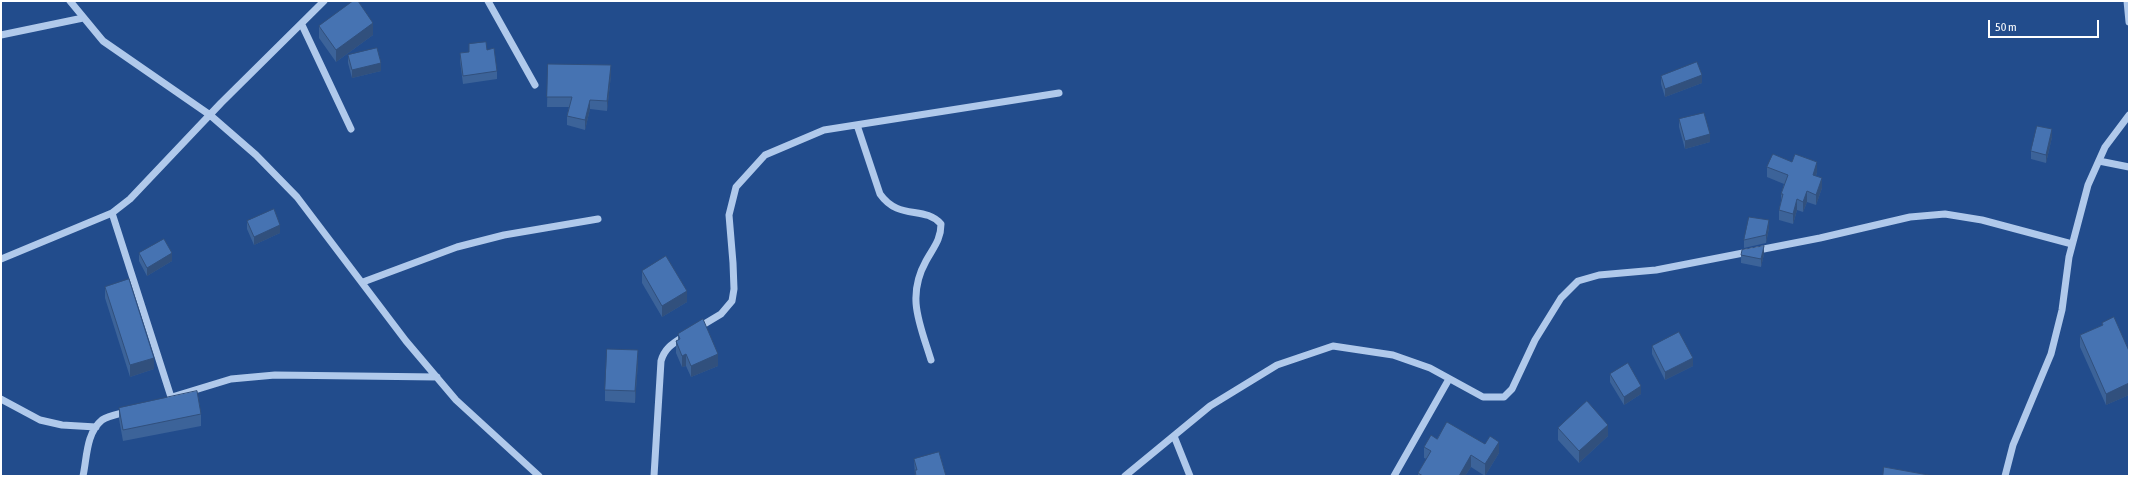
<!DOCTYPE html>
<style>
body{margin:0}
#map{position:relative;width:2130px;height:477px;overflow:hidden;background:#224c8c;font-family:"Asap Condensed",sans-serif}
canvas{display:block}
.frame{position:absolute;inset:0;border:2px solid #fff;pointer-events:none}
.scale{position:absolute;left:1988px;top:20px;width:111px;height:18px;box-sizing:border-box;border:2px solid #fff;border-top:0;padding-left:5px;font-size:12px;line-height:14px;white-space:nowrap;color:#fff;-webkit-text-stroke:3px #224c8c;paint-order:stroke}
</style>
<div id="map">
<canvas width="2130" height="477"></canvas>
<div class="frame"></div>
<div class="scale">50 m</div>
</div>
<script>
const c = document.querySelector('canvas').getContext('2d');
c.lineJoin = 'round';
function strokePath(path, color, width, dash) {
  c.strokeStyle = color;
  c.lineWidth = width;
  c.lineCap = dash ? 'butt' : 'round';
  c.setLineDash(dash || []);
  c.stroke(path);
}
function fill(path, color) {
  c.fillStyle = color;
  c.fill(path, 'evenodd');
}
strokePath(new Path2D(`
 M 70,1 L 103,41 L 210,115 L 256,155 L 297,197 L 406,341 L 456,400 L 539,476
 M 488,1 L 535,85
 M 2127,1 L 2129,22
 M 302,25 L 351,129
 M 1,35 L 83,18
 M 857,125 L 880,194 C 899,221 924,205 941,224 C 941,240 933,248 926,261 C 906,297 920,324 931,360
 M 2099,161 L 2129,167
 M 112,213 L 171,397
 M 1,259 L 112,213 L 130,199 L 221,103 L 324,1
 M 363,282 L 457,247 L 504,235 L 598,219
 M 696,329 L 721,314 L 732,301 L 734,289 L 733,263 L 729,215 L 736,187 L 765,155 L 824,130 L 1059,93
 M 172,397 L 231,379 L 275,375 L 437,377
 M 1,399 L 40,420 L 62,425 L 96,427
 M 1174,436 L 1190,476
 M 83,476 C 87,458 86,433 102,420 C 108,416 119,414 126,412
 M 654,476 L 661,361 C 665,347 674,343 686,335
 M 1125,476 L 1210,406 L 1277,365 L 1333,346 L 1393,355 L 1430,368 L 1483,397 L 1504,397 L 1512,389 L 1535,340 L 1561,298 L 1578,281 L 1599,275 L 1656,270 L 1820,238 L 1910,217 L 1945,214 L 1982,220 L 2072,244
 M 1394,476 L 1449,379
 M 2005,476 L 2013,445 L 2051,354 L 2062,310 L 2069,257 L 2088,185 L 2105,147 L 2129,115`), '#b0c9eb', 7);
fill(new Path2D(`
 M 319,26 L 373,35 L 336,62 L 319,38 Z
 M 469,44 L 497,71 L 497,79 L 463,84 L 460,61 L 460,53 L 469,52 Z
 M 348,55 L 381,71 L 352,78 L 348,63 Z
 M 548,64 L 611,75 L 607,111 L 590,109 L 585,130 L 567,125 L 567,116 L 569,107 L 547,107 Z
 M 1661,76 L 1702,83 L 1665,97 L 1661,84 Z
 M 1679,119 L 1710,142 L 1685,149 L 1679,127 Z
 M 2052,137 L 2046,163 L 2031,159 L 2031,151 Z
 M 1792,162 L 1817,172 L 1816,176 L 1822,188 L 1816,205 L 1807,202 L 1803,212 L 1797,210 L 1793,224 L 1779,220 L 1779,210 L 1781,201 L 1781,194 L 1784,184 L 1767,177 L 1767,167 Z
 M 247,221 L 280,233 L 254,245 L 247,229 Z
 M 1769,228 L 1766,243 L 1744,248 L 1744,240 Z
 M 139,253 L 172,261 L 147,276 L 139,261 Z
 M 1764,254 L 1761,267 L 1741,263 L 1741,255 Z
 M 642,271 L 687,302 L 662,317 L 642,283 Z
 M 105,287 L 154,369 L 130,377 L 105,298 Z
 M 2102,323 L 2129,351 L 2129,395 L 2106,405 L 2080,347 L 2080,335 L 2102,326 Z
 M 678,334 L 718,366 L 691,377 L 686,366 L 682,367 L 676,353 L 676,341 L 678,340 Z
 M 1652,346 L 1693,366 L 1665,380 L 1652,354 Z
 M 638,362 L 635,403 L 605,401 L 605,390 Z
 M 1610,374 L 1641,394 L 1624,405 L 1610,382 Z
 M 119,408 L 201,414 L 201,426 L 123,441 L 119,419 Z
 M 1558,428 L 1608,436 L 1579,463 L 1558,440 Z
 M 1437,439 L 1499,453 L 1485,476 L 1471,467 L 1465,476 L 1418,476 L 1418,473 L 1427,459 L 1424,458 L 1424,447 Z
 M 914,459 L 946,476 L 915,476 Z`), '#3c6399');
fill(new Path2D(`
 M 373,23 L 373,35 L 336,62 L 336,50 Z
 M 381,63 L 381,71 L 352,78 L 352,70 Z
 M 611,65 L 611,75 L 607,111 L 607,101 Z
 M 1702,75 L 1702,83 L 1665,97 L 1665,89 Z
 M 590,100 L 590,109 L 585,130 L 585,120 Z
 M 2052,129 L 2052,137 L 2046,163 L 2046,155 Z
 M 1710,134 L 1710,142 L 1685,149 L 1685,141 Z
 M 1817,162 L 1817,172 L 1813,185 L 1813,175 Z
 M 1822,178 L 1822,188 L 1816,205 L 1816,195 Z
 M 1807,191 L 1807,202 L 1803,212 L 1803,202 Z
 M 1797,199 L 1797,210 L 1793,224 L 1793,214 Z
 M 1769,220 L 1769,228 L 1766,243 L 1766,235 Z
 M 280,225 L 280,233 L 254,245 L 254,237 Z
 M 1764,246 L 1764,254 L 1761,267 L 1761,259 Z
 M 172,253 L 172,261 L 147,276 L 147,268 Z
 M 687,291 L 687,302 L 662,317 L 662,306 Z
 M 638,350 L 638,362 L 635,403 L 635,391 Z
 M 686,354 L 686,366 L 682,367 L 682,356 Z
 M 718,354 L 718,366 L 691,377 L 691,366 Z
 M 154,358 L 154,369 L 130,377 L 130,365 Z
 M 1693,358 L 1693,366 L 1665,380 L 1665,372 Z
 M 2129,383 L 2129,395 L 2106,405 L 2106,394 Z
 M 1641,386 L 1641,394 L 1624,405 L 1624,397 Z
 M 1608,425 L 1608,436 L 1579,463 L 1579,451 Z
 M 1499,442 L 1499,453 L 1485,476 L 1485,464 Z
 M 1471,455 L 1471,467 L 1465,476 L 1459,476 Z`), '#31507d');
const building = new Path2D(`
 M 353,1 L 358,1 L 373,23 L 336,50 L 319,26 Z
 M 486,42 L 487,50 L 494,48 L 497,71 L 463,76 L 460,53 L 469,52 L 469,44 Z
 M 377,48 L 381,63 L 352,70 L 348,55 Z
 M 1697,62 L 1702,75 L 1665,89 L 1661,76 Z
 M 548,64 L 611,65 L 607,101 L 590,100 L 585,120 L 567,116 L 572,97 L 547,97 Z
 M 1704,113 L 1710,134 L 1685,141 L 1679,119 Z
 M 2037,126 L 2052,129 L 2046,155 L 2031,151 Z
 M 1773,154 L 1792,162 L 1795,154 L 1817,162 L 1813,175 L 1822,178 L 1816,195 L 1807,191 L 1803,202 L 1797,199 L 1793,214 L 1779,210 L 1783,194 L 1781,194 L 1788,175 L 1767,167 Z
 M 274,209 L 280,225 L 254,237 L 247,221 Z
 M 1749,217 L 1769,220 L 1766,235 L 1744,240 Z
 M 164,239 L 172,253 L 147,268 L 139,253 Z
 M 1764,246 L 1761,259 L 1741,255 L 1742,250 Z
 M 666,256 L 687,291 L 662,306 L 642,271 Z
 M 129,279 L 154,358 L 130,365 L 105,287 Z
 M 2114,317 L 2129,351 L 2129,383 L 2106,394 L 2080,335 L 2103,325 L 2102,323 Z
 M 703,319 L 718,354 L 691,366 L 686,354 L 682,356 L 676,341 L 680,339 L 678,334 Z
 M 1679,332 L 1693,358 L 1665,372 L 1652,346 Z
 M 607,349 L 638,350 L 635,391 L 605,390 Z
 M 1628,363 L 1641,386 L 1624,397 L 1610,374 Z
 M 197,391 L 201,414 L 123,430 L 119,408 Z
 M 1587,401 L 1608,425 L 1579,451 L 1558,428 Z
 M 1447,422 L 1485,444 L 1490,436 L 1499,442 L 1485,464 L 1471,455 L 1459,476 L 1423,476 L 1418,473 L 1431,451 L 1424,447 L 1431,435 L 1437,439 Z
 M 939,452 L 946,476 L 916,476 L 915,470 L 917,470 L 914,459 Z
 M 1884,467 L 1934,476 L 1883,476 Z`);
fill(building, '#4673b2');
strokePath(building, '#31507d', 1);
</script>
